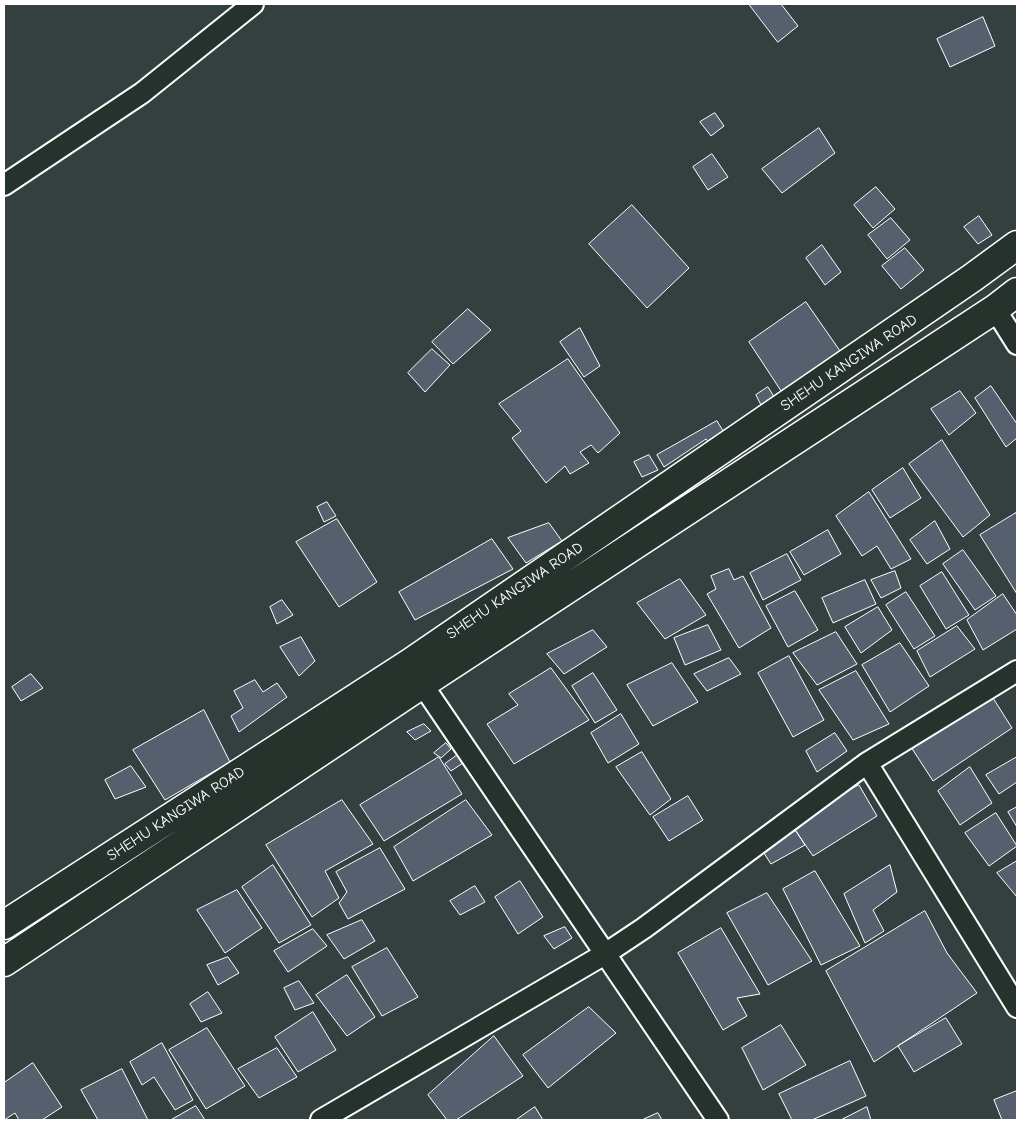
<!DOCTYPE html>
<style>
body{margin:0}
#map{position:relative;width:1021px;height:1124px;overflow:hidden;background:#344040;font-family:"Comic Neue",sans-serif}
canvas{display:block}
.frame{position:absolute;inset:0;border:5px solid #fff;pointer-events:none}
</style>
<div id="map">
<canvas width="1021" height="1124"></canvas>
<div class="frame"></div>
</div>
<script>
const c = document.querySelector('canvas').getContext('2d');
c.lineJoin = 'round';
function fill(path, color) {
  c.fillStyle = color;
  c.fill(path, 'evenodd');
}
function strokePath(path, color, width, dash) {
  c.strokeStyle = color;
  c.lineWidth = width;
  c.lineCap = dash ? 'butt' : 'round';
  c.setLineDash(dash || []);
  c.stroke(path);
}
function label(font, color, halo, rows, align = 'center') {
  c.font = font + ' "Comic Neue",sans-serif';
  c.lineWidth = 4;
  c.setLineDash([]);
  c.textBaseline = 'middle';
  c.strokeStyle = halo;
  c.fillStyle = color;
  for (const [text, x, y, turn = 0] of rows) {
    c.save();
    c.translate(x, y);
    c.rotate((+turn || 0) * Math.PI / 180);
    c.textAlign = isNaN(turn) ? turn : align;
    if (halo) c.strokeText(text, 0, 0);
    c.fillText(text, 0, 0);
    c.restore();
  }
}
const building = new Path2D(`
 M 749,4 L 781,4 L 798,26 L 778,42 Z
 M 983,17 L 995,46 L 950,67 L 937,39 Z
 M 715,113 L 724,126 L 711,136 L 700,122 Z
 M 819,128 L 835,153 L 782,193 L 762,169 Z
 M 712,154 L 728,177 L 708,190 L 693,167 Z
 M 876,187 L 895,209 L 873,228 L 854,205 Z
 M 632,205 L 689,268 L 647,308 L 589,244 Z
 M 979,216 L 992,235 L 978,244 L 964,227 Z
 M 891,218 L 910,240 L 887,259 L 868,235 Z
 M 822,245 L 841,272 L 825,285 L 806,258 Z
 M 905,248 L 924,270 L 901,289 L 882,266 Z
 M 806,302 L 847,361 L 787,400 L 749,342 Z
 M 468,309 L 491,330 L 453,364 L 432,342 Z
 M 580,328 L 600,366 L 584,377 L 560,342 Z
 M 432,349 L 450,365 L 425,392 L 408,373 Z
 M 568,359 L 620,433 L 598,453 L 591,445 L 580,452 L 589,463 L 570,474 L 565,466 L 546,483 L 512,438 L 521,431 L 499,404 Z
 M 991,386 L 1017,424 L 1017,438 L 1006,447 L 975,398 Z
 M 768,387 L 776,400 L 763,409 L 756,395 Z
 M 960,391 L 976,413 L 949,435 L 931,409 Z
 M 717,421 L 730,442 L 714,449 L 706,439 L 664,467 L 657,455 Z
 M 942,440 L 990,515 L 963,537 L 909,464 Z
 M 649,455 L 658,470 L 642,477 L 634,462 Z
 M 903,468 L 921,498 L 890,518 L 872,490 Z
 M 869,492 L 911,559 L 891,569 L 877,546 L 862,556 L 836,516 Z
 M 327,502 L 336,516 L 324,522 L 317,507 Z
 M 1016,513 L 1017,516 L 1017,594 L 980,535 Z
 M 337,519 L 377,582 L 339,607 L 296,542 Z
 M 935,521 L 950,549 L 927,564 L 910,540 Z
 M 549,523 L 562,541 L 526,563 L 508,538 Z
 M 828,530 L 841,554 L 804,575 L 790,552 Z
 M 492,539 L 513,569 L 415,620 L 399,592 Z
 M 963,550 L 996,596 L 975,610 L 943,564 Z
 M 787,554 L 801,580 L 763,600 L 750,573 Z
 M 729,569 L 734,580 L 743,576 L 771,628 L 739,648 L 707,594 L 716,589 L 711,576 Z
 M 895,571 L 901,588 L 881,598 L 871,580 Z
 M 942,572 L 969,615 L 946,629 L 920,586 Z
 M 680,579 L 706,615 L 665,639 L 637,603 Z
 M 865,580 L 876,604 L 833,623 L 822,598 Z
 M 795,591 L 818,630 L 788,647 L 766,606 Z
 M 906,592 L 935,636 L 914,649 L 886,605 Z
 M 1003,594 L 1017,615 L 1017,629 L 983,650 L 967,620 Z
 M 282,600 L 293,615 L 277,624 L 270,607 Z
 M 878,607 L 892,630 L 861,653 L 845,627 Z
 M 708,625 L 721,650 L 685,665 L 674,638 Z
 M 957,626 L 975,649 L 930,677 L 917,651 Z
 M 593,630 L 607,647 L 564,674 L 547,654 Z
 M 836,632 L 857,664 L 817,685 L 793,653 Z
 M 301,637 L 315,661 L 299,676 L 280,647 Z
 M 900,643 L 929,686 L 890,712 L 862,665 Z
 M 789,656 L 824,720 L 793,737 L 758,673 Z
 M 729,658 L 741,674 L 707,691 L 694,674 Z
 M 672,663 L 698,702 L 653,726 L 627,685 Z
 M 551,668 L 589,720 L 514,764 L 487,724 L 518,705 L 509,694 Z
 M 856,671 L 889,724 L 853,740 L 819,690 Z
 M 593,673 L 617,710 L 595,723 L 572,686 Z
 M 31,674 L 43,688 L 21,701 L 12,687 Z
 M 255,680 L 263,692 L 277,683 L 287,697 L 239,732 L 231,716 L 243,708 L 234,691 Z
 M 993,698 L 1012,728 L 933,781 L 911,747 Z
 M 204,710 L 230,762 L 165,800 L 133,750 Z
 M 621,714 L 639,744 L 608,763 L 591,733 Z
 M 424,724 L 431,731 L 415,740 L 407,732 Z
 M 835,733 L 847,751 L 817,772 L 806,751 Z
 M 446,743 L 451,749 L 441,758 L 434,753 Z
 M 642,752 L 671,799 L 650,815 L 616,767 Z
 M 459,754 L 463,763 L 451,771 L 445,764 Z
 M 439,757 L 462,794 L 384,841 L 360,805 Z
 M 1017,757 L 1017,782 L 999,794 L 986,775 Z
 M 131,766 L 146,787 L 115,799 L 105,780 Z
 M 970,767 L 992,803 L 960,825 L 938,791 Z
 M 859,785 L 877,816 L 813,856 L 791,824 Z
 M 688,796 L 703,820 L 669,841 L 653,817 Z
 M 342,800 L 373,844 L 325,871 L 339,898 L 312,917 L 266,845 Z
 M 466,800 L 492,835 L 413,881 L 394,847 Z
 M 1017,807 L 1017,827 L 1008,812 Z
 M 996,813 L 1017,846 L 989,866 L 965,833 Z
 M 796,831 L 805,845 L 771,864 L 762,850 L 789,833 Z
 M 380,848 L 405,889 L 348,919 L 339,903 L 347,892 L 336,872 Z
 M 1017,861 L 1017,897 L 997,873 Z
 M 273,865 L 311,925 L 279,943 L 242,887 Z
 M 890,865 L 897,892 L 873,910 L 884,931 L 865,943 L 844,894 Z
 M 815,871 L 860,946 L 821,965 L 783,889 Z
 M 520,881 L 543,917 L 518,934 L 495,897 Z
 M 475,886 L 485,902 L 460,915 L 450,901 Z
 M 237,890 L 262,928 L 225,953 L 197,910 Z
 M 767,893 L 812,961 L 768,985 L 727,913 Z
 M 925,911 L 947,953 L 977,993 L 874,1062 L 826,971 Z
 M 362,920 L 375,941 L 344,959 L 327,935 Z
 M 565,927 L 572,938 L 554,949 L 544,936 Z
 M 721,928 L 760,994 L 737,998 L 747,1016 L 723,1030 L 678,953 Z
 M 313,929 L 327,946 L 288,972 L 274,951 Z
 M 387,948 L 418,997 L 382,1016 L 352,967 Z
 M 228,957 L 239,973 L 218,985 L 207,965 Z
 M 347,975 L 375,1017 L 347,1036 L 316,995 Z
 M 299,981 L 314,1003 L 295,1010 L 284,988 Z
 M 208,992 L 222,1013 L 201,1022 L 190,1004 Z
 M 589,1007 L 616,1033 L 548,1088 L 523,1055 Z
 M 313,1012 L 336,1050 L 298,1072 L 275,1037 Z
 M 946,1018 L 962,1044 L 914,1072 L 898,1046 Z
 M 781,1025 L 806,1065 L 763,1090 L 742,1048 Z
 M 207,1028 L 245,1086 L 206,1109 L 169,1050 Z
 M 494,1036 L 523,1076 L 456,1120 L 447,1120 L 428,1095 Z
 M 162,1043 L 193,1100 L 175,1110 L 154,1077 L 142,1085 L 130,1062 Z
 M 277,1048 L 297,1077 L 259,1098 L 238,1069 Z
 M 850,1061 L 866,1096 L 812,1120 L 792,1120 L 779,1094 Z
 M 33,1063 L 62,1107 L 42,1120 L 19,1120 L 15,1113 L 4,1120 L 4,1083 Z
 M 122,1069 L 148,1120 L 98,1120 L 81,1090 Z
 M 1017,1091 L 1017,1120 L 1002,1120 L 994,1100 Z
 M 196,1106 L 205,1120 L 171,1120 Z
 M 535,1107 L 543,1120 L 516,1120 Z
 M 867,1107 L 871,1120 L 841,1120 Z
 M 658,1113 L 662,1120 L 642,1120 Z`);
fill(building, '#565f6d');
strokePath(building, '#fff', 1);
const minor = new Path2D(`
 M 4,185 L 142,93 L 253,4
 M 995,309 L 1017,344
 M 422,684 L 718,1120
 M 867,763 L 1017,1007
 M 321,1120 L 605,954 L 644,928 L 867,763 L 1017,671`);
const secondary = new Path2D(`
 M 4,925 L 410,663 L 972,278 L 1017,245
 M 4,962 L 422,684 L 995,309 L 1017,292`);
strokePath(minor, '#fff', 24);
strokePath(secondary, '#fff', 31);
strokePath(minor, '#26332d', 20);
strokePath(secondary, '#26332d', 28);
label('15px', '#fff', '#26332d', [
 ["SHEHU KANGIWA ROAD",849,363,-34],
 ["SHEHU KANGIWA ROAD",515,591,-34],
 ["SHEHU KANGIWA ROAD",176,814,-33]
]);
</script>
